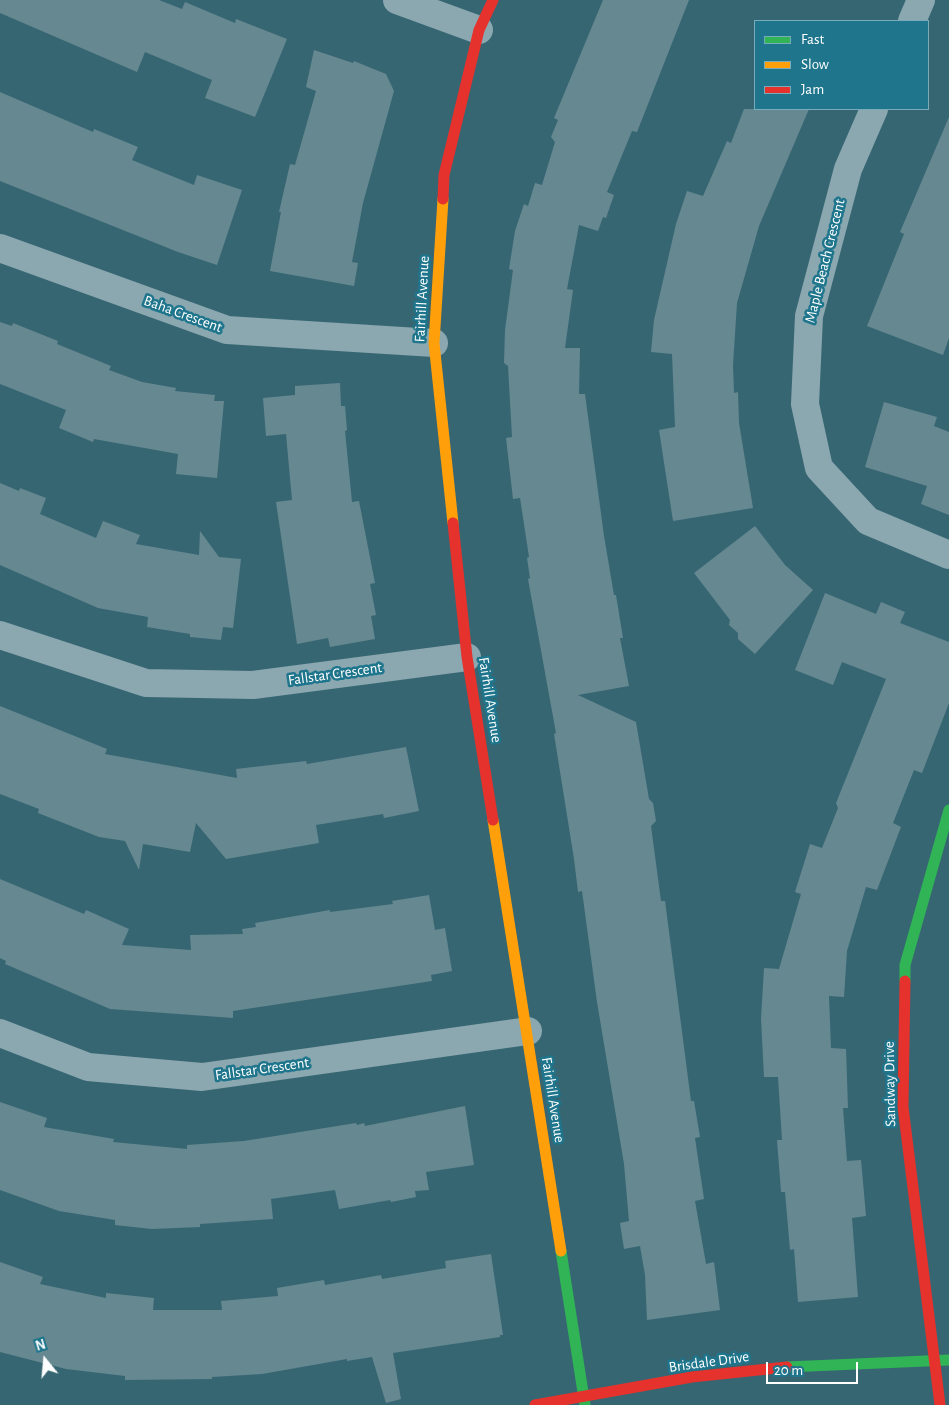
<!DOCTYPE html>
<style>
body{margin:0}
#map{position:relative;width:949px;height:1405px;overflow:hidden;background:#376673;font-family:"Alegreya Sans",sans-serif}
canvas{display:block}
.legend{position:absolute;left:754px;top:20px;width:175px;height:90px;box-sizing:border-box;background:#1e758c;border:1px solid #78acba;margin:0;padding:6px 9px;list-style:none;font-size:15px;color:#fff}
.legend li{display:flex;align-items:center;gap:10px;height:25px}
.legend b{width:25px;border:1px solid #78acba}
.north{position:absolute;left:20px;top:1335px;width:50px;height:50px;-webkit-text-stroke:4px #1e758c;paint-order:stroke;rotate:343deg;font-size:14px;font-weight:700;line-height:20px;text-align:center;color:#fff}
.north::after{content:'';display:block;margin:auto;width:18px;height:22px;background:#fff;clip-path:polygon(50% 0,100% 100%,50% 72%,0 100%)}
.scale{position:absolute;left:766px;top:1362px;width:92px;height:22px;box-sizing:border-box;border:2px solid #fff;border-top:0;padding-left:6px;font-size:15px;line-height:18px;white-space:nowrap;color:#fff;-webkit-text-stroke:4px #1e758c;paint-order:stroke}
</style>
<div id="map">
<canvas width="949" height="1405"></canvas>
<ul class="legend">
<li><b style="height:6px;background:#30b455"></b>Fast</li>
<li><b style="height:6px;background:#ff9f0a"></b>Slow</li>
<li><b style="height:6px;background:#e5322d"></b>Jam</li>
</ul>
<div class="north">N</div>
<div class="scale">20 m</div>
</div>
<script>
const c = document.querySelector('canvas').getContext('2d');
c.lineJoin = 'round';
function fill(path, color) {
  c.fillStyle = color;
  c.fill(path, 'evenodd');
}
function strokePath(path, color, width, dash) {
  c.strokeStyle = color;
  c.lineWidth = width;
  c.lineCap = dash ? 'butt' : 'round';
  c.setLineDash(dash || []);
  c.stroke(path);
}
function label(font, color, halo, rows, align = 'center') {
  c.font = font + ' "Alegreya Sans",sans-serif';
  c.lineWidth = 5;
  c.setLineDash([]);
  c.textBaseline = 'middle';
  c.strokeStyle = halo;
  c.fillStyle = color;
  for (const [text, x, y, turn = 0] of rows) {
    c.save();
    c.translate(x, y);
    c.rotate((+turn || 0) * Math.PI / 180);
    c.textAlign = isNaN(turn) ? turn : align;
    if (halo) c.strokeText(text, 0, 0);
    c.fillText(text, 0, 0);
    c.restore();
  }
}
fill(new Path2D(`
 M 0,0 L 159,0 L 182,9 L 185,2 L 235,23 L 236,19 L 287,39 L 255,117 L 205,98 L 212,80 L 145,52 L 137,72 L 0,13 Z
 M 603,0 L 689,0 L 637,132 L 632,131 L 607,192 L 614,195 L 606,218 L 603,217 L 598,231 L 579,225 L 567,289 L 573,290 L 565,348 L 580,348 L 579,394 L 585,394 L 604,536 L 614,595 L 616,595 L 623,638 L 620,638 L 629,686 L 578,695 L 636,722 L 649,799 L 653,803 L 656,821 L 651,826 L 661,901 L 665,901 L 691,1101 L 694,1101 L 700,1137 L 695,1138 L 704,1199 L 695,1201 L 706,1264 L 714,1262 L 720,1310 L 647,1320 L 645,1275 L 640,1246 L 624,1249 L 620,1223 L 629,1221 L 624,1164 L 597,1002 L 582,891 L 578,892 L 574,859 L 554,734 L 556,733 L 528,579 L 530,578 L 527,558 L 529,557 L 520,498 L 513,499 L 506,438 L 512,437 L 508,366 L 504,363 L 505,330 L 513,270 L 509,269 L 515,231 L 524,204 L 528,206 L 535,183 L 542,185 L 555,142 L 551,137 L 558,120 L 554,118 Z
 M 314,50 L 353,63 L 354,61 L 386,74 L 394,91 L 363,203 L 352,262 L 358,263 L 354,286 L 270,271 L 281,212 L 279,212 L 290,164 L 295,165 L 316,91 L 306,87 Z
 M 0,92 L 93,132 L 94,129 L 138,147 L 132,160 L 194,185 L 197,175 L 242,190 L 217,265 L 178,252 L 0,181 Z
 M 744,109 L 809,109 L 759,226 L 737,303 L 733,365 L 734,393 L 738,392 L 739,423 L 753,508 L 673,521 L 659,430 L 675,427 L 672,354 L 651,352 L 654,320 L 676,224 L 687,191 L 703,196 L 727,141 L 731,143 Z
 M 949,117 L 949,338 L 943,355 L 867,326 L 904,234 L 900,232 Z
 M 0,322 L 12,326 L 13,323 L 58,341 L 57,344 L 111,366 L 109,370 L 142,382 L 176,388 L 175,391 L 215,395 L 214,401 L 224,401 L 217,478 L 176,474 L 178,454 L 94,439 L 93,442 L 59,428 L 66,410 L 0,384 Z
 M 340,383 L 341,406 L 345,406 L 347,430 L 345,431 L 352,502 L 359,501 L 375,583 L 370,584 L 376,615 L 371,616 L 375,639 L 330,647 L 328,638 L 297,644 L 276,502 L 292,500 L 286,434 L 266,436 L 263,398 L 295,395 L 295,386 Z
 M 884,402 L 937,417 L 934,426 L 949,432 L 949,515 L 921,504 L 927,486 L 865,467 Z
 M 0,483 L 19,491 L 20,488 L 46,498 L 40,514 L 96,538 L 103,521 L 140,535 L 136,544 L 199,555 L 200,531 L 219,557 L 241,559 L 233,628 L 223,627 L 221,640 L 190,637 L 190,634 L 147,627 L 148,617 L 98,608 L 0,565 Z
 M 755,526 L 785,565 L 813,590 L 755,654 L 738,639 L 738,633 L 729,625 L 730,620 L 694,573 Z
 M 825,593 L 876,614 L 881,602 L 905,612 L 900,623 L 949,642 L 949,703 L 922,773 L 914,770 L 893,823 L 901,827 L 877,890 L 866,887 L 847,951 L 844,997 L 829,996 L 831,1048 L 846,1049 L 848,1108 L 843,1108 L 847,1161 L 861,1160 L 864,1193 L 866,1216 L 852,1218 L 858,1297 L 798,1302 L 794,1249 L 790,1250 L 785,1192 L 781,1192 L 777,1140 L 782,1140 L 778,1077 L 764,1077 L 761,1019 L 764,968 L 779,969 L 801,894 L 795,892 L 810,844 L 822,848 L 838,808 L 836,803 L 886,679 L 842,662 L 833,685 L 795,670 Z
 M 0,706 L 107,749 L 105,754 L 237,778 L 236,769 L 306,761 L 307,764 L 406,747 L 419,811 L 384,818 L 383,814 L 316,825 L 319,843 L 226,859 L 196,823 L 190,852 L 143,844 L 139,870 L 125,841 L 99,837 L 38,813 L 39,809 L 0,794 Z
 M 0,879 L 84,914 L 86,910 L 129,929 L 122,945 L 191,950 L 190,935 L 243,934 L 242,929 L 256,927 L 255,923 L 330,910 L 330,912 L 393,904 L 392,901 L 429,895 L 435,930 L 445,928 L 452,971 L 431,975 L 432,981 L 233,1011 L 233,1018 L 110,1009 L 5,964 L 6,961 L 0,958 Z
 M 0,1102 L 47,1118 L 44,1127 L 114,1139 L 113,1142 L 187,1149 L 187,1145 L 244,1141 L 356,1123 L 357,1125 L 364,1123 L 365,1126 L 465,1106 L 474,1165 L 426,1172 L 429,1190 L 415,1191 L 416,1197 L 391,1202 L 390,1200 L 339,1209 L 335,1190 L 271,1199 L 273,1219 L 200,1224 L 200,1227 L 152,1229 L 115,1225 L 115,1220 L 59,1211 L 0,1190 Z
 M 491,1254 L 503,1335 L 500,1335 L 500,1337 L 393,1353 L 401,1399 L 386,1403 L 372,1357 L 347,1361 L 347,1359 L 262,1374 L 212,1377 L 212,1379 L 125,1380 L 125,1376 L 66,1369 L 0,1352 L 0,1262 L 43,1277 L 40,1284 L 106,1298 L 106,1293 L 154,1298 L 153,1310 L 222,1310 L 221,1301 L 278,1296 L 277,1288 L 324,1280 L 325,1285 L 381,1275 L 382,1279 L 446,1268 L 445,1261 Z`), '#668891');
strokePath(new Path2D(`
 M 397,0 L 479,30
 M 912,21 L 921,0
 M 874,109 L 848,169 L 809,316 L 805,404 L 819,468 L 868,521 L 949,555
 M 0,248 L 227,330 L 434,343
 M 0,635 L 146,683 L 253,685 L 467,657
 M 0,1033 L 88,1067 L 202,1077 L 528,1031`), '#8ba8b0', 28);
strokePath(new Path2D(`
 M 905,981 L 905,965 L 949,810
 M 561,1251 L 585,1405
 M 787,1367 L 949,1360`), '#30b455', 11);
strokePath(new Path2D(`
 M 443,199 L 434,343 L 453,523
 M 493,820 L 561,1251`), '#ff9f0a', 11);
strokePath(new Path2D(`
 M 443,199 L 444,175 L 479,30 L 493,0
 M 453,523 L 467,657 L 493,820
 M 905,981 L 903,1107 L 940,1405
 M 535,1405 L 692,1377 L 787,1367`), '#e5322d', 11);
label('15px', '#fff', '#1e758c', [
 ["Maple Beach Crescent",825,261,-76],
 ["Fairhill Avenue",422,299,-87],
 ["Baha Crescent",183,314,20],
 ["Fallstar Crescent",335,674,-8],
 ["Fairhill Avenue",490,700,81],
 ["Fallstar Crescent",262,1069,-8],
 ["Sandway Drive",890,1084,-91],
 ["Fairhill Avenue",553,1100,81],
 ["Brisdale Drive",709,1362,-8]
]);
</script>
